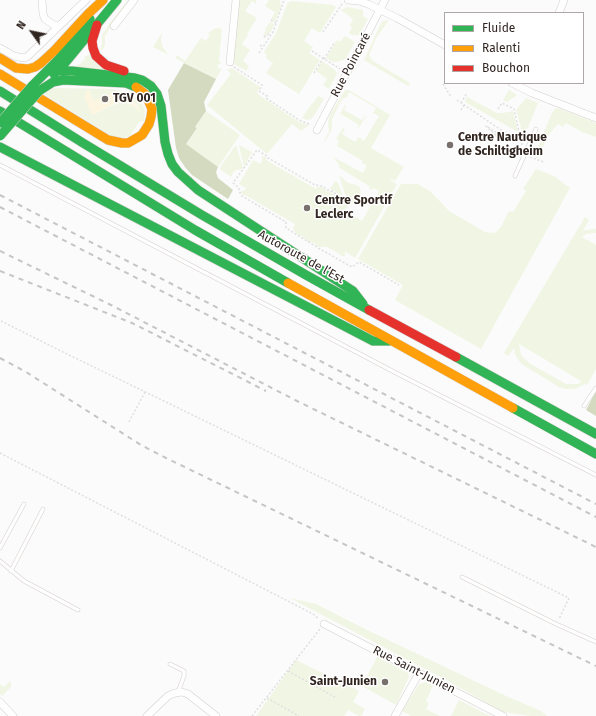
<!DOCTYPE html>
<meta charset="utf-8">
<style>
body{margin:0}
#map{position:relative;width:596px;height:716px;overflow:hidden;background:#fbfbfb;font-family:"Fira Sans",sans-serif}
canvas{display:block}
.legend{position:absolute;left:444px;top:12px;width:140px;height:72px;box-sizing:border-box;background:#fff;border:1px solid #ada8a6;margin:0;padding:5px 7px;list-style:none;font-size:12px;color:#312520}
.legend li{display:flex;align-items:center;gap:8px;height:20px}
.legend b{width:20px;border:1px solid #ada8a6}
.north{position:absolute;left:12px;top:12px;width:40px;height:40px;-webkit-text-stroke:3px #fff;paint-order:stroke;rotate:303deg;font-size:11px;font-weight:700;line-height:16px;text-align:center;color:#312520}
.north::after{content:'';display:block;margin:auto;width:14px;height:18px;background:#312520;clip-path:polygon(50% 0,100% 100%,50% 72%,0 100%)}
</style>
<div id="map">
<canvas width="596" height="716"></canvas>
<ul class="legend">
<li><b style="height:5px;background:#30b455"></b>Fluide</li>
<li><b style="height:5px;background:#ff9f0a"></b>Ralenti</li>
<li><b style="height:5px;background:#e5322d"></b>Bouchon</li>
</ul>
<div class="north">N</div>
</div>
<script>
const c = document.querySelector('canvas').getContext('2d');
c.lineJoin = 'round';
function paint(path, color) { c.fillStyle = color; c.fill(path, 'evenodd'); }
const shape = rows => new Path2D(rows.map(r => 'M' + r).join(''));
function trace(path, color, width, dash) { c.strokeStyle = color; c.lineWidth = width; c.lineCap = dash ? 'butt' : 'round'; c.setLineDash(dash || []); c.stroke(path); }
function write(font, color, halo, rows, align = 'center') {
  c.font = font + ' "Fira Sans",sans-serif'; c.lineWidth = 3; c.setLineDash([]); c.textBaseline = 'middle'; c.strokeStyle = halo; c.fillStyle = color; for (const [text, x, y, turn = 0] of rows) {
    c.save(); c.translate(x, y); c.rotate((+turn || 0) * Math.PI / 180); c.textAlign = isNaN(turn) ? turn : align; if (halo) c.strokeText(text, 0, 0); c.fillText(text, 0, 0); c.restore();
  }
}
const green = shape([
 [128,0,131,0,112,24,105,36,105,45,103,49,100,50,102,44,102,35,110,23],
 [239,0,256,0,256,4,252,1,245,11,257,18,247,34,248,35,242,44,250,50,243,61,249,66,246,71,233,63],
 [269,0,280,0,280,1,281,7,275,22,271,19,275,12,265,6],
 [291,1,333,5,336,7,320,33,312,28,304,41,313,47,309,53,320,60,299,94,266,73,273,63,266,58,267,55,264,52,276,33,287,4],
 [347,7,363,10,363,16,368,19,359,35,352,35,349,33,352,28,350,25,353,19,341,10],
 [389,20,376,38,369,56,373,61,410,83,408,86,364,60,381,23,383,21],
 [270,22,274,24,271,32,264,36,263,35,266,30,265,29],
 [217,28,222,29,219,60,221,64,217,65,219,69,222,68,216,79,175,58,177,55,185,61,201,38,206,41,210,35,208,33,214,29],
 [162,32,161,40,162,45,164,49,169,55,153,47],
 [345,36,355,42,346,58,343,60,336,62,333,62,326,58,337,40,340,42],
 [91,54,107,70,75,68,78,64,80,64,85,59,84,57],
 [322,61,335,70,337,74,329,89,323,85,327,79,316,71],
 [232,68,260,87,257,92,259,95,299,122,309,125,301,131,292,124,267,154,207,105,231,74,227,70],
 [54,88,111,89,127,92,135,96,142,102,145,111,144,121,139,122,130,136,123,138,115,138,44,94],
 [88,89,94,101,114,98,128,98,137,105,140,112,134,106,128,103,120,102,92,115],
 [345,90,349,90,390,115,371,148,404,167,395,181,391,179,390,180,397,184,355,258,345,251,345,255,344,256,341,256,340,254,325,246,324,247,318,247,314,243,307,241,302,236,296,234,293,228,295,224,245,195,243,195,241,192,242,191,245,190,246,188,239,184,253,160,260,164,262,161,262,157,264,156,266,157,266,160,316,189,317,187,322,187,327,191,333,193,338,198,345,200,348,206,345,211,362,221,379,191,374,188,371,190,370,189,369,186,340,168,338,163,333,157,363,173,367,165,362,163,363,161,337,146,339,141,336,139,343,128,345,129,342,134,355,142,359,137,364,141,379,116,373,113,376,108,349,92,347,97,342,99,332,119,332,129,326,140,324,141,329,132,328,121,331,113],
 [509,90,517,95,507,102,503,100],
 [318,96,324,99,315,114,311,119,307,120,302,118,310,106,314,102],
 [467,97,497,113,503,113,513,111,518,132,465,102],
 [526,98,538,103,529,125,528,128,522,131,516,110],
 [345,105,346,105,344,110,362,120,365,116,366,116,358,129,357,129,359,125,341,114,338,118],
 [558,108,596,123,596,137,582,132,566,123,563,127,558,124,554,128,547,138,538,158,536,158,534,156,552,113,555,109],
 [206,111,240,135,218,167,186,144,197,129,195,127],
 [236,145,243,168,242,169,236,170,233,172,231,177,221,170,220,168,223,163],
 [239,145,252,152,244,167],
 [536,169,554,176,570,188,481,349,395,300,403,285,365,263,358,259,401,184,418,184,431,192,449,211,485,232,495,233,501,227,509,211,513,212,526,191,523,189],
 [339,175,348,183,357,185,360,188,361,197,356,203,350,205,345,194],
 [335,181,338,183,343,196,338,195,336,192,330,189],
 [585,217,589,220,583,231,587,230,596,229,596,233,586,234,582,237,596,245,596,369,587,385,585,384,575,389,566,389,559,387,523,365,519,361,515,354,514,348,508,356,504,353],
 [519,344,581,381,581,382,578,384,566,384,529,363,521,355],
 [290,598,316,604,365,629,506,696,541,711,547,716,530,716,503,712,446,680],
 [377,657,408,673,409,677,396,705,362,686],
 [296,660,359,691,353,702,365,709,361,716,359,716,348,710,344,716,256,716],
 [10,681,11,683,11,687,2,696,0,694,0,684,4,687],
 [426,682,433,686,426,701,429,703,426,709,440,716,411,716,402,711,419,684],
 [459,700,484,713,491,716,451,716]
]);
const forest = shape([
 [184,63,216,79,204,102,206,111,195,127,197,128,186,144,218,167,216,172,218,178,233,190,228,199,192,175,185,167,179,158,176,148,168,90],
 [596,391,596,416,586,410]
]);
const sand = shape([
 [88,89,94,101,112,93,114,98,118,96,123,96,133,102,139,109,141,114,134,106,124,102,116,103,92,115,84,97]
]);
const path = shape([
 [271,20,276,23],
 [323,32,342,4],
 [264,37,271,33],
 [260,45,263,47],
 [312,51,340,69],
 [259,53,273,32,284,0],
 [324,59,335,42],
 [234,67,262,85,259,91,267,96,266,98,299,120,309,124],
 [314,73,323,58],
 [443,84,451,97],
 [457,100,504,132,502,136,486,126,501,140],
 [461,103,467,93],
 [498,109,502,103,514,109,520,137,518,138,504,132],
 [461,110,464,105],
 [522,145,520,137,527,134],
 [530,157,544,162],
 [346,199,338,197,334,192,328,190,322,186,315,185,268,158,267,156,257,150,233,183,239,188,239,191,242,196,286,222,286,228,320,249,352,267,359,262,399,285],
 [1,321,65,353,569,598,559,619],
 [129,422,145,392],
 [0,453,313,614,319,619],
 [288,671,335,697],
 [267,698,299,716],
 [252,716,320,629]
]);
const lane = shape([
 [0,165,400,375,596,475],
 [515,176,536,129],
 [584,406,596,388],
 [0,548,24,504],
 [0,561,24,581,78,610],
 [11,571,43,509],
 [462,577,556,624,596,642],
 [170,664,184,671,184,676,178,692]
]);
const street = shape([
 [42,0,43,14,45,19,54,25,59,25],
 [348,0,359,1,368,4,397,18,445,45],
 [559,13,564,0],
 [114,26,134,0],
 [0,48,14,56,23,58,27,57,86,0],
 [230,62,236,0],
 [512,83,532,93,596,118],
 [317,130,385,0],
 [324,624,503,716],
 [0,702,13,716],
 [147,716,168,696,175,693,182,692,188,694,216,716],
 [395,716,419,673]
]);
const fast = shape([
 [47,71,72,71,135,78,142,80,151,86,157,94,161,106,165,142,168,154,172,164,178,172,198,190,353,291,363,304],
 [54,74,65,63,117,0],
 [32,86,58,60,90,19],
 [0,91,83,143,202,215,306,275,369,310],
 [39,91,53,82,63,80,126,83,136,87],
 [0,111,195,230,288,283],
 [0,147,373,341,389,341],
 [456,357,596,434],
 [513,408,596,454]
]);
const slow = shape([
 [0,58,16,68,28,69,35,67,41,63,54,51,88,14,103,0],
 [0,74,108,140,122,143,128,143,142,135,149,124,151,117,152,109,149,102,145,94,136,87],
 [288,283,513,408]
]);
const jam = shape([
 [97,25,92,41,93,48,96,56,106,65,124,71],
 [369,310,456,357]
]);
const rail = shape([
 [0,195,596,504],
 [0,207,596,517],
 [0,251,111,305,297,401,596,547],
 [0,271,132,323,266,391],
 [0,358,26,372,141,445,166,458,596,666]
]);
const fastBridge = shape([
 [0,123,32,86],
 [0,136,39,91]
]);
const markers = [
 [105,99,4,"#78706d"],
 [450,145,4,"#78706d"],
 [307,208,4,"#78706d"],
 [385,682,4,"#78706d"]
];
const streetNames = [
 ["Rue Poincaré",351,65,-62],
 ["Autoroute de l’Est",301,257,29],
 ["Rue Saint-Junien",414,670,27]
];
const poiNames = [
 ["TGV 001",113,99],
 ["Centre Nautique",458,138],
 ["de Schiltigheim",458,152],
 ["Centre Sportif",315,201],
 ["Leclerc",315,215],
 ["Saint-Junien",377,682,"right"]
];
paint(green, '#f0f6e3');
paint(forest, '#d3dac0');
paint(sand, '#fcf6e1');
trace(lane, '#d4cecc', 4.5);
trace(street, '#d4cecc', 8);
trace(fast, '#d4cecc', 10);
trace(slow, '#d4cecc', 10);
trace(jam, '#d4cecc', 10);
trace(path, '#e0dfdf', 1.5, [2, 2]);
trace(lane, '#fefefe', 3.5);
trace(street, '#fefefe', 7);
trace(fast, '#30b455', 9);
trace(slow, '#ff9f0a', 9);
trace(jam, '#e5322d', 9);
trace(rail, '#c6c5c5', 2, [5, 5]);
trace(fastBridge, '#d4cecc', 10, []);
trace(fastBridge, '#30b455', 9);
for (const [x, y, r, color] of markers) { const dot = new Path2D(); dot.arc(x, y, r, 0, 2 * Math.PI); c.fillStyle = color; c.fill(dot); trace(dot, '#fff', 1.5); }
write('12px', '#312520', '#fff', streetNames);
write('bold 12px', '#312520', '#fff', poiNames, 'left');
</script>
